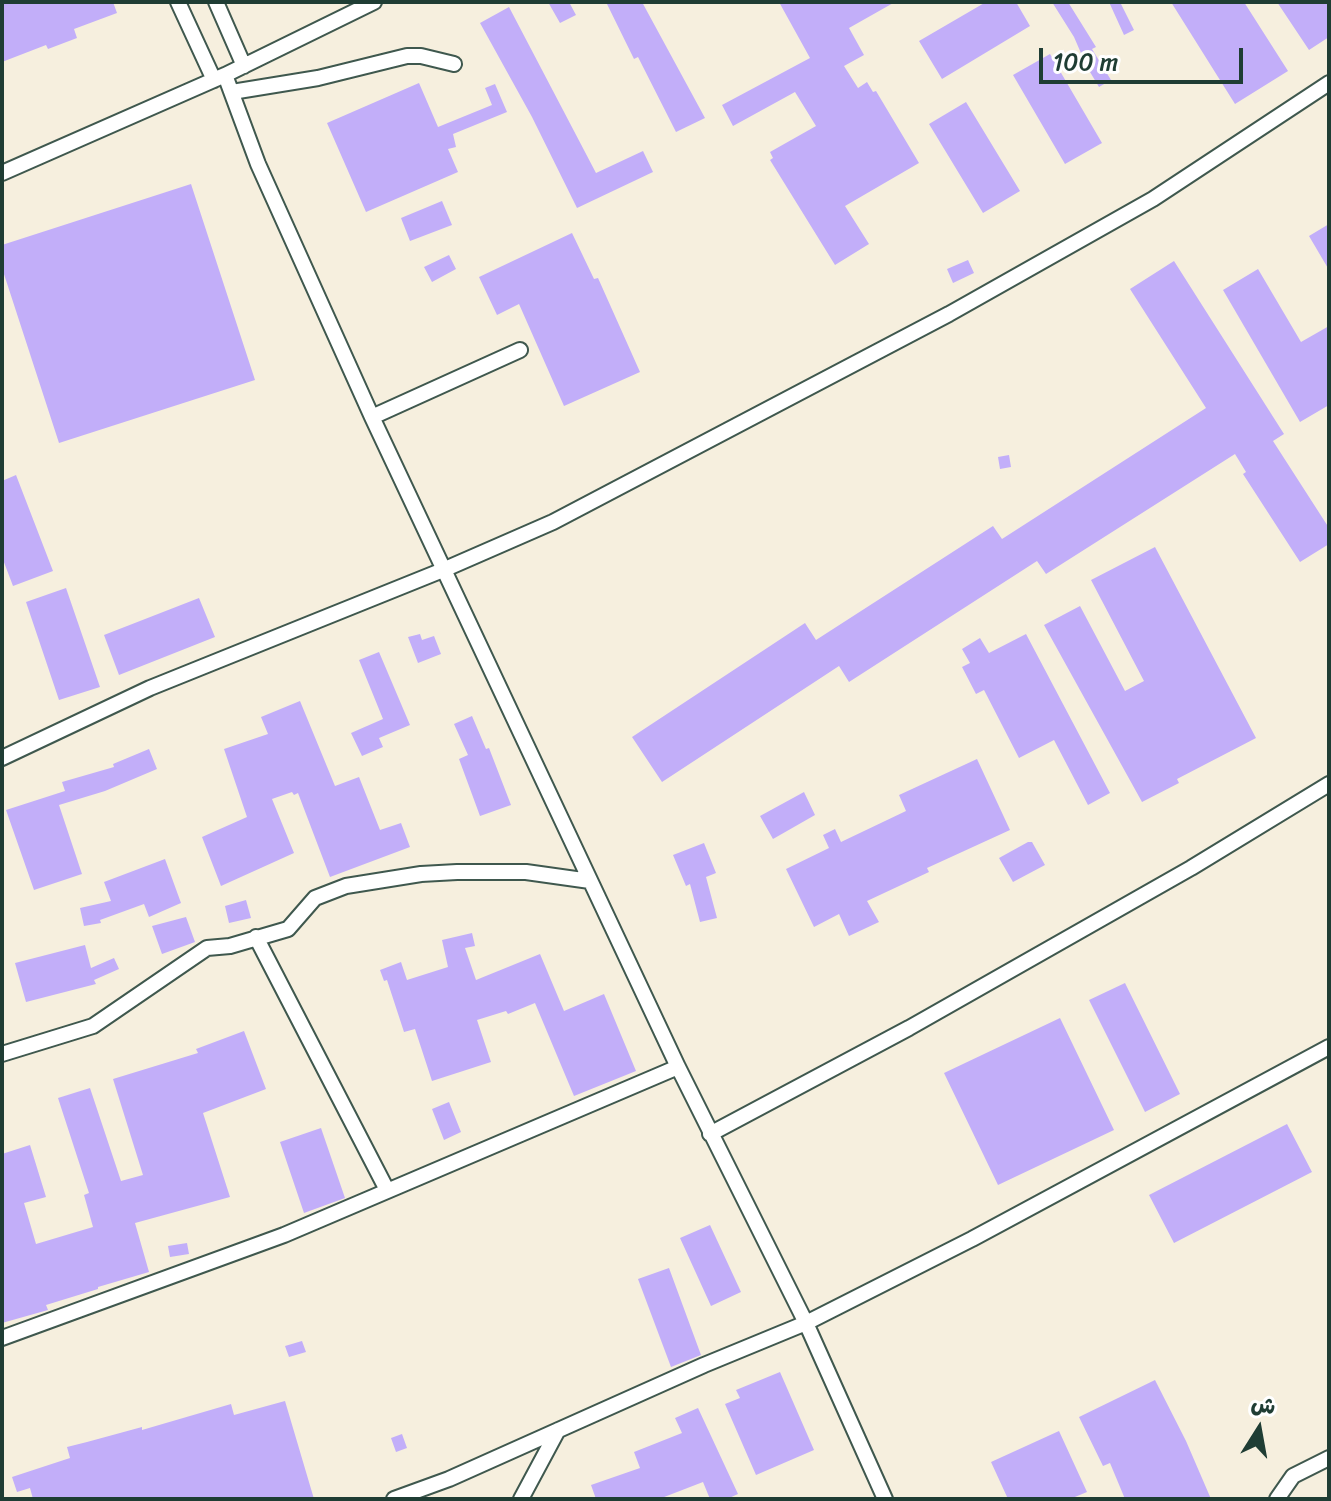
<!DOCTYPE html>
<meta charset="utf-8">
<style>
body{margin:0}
#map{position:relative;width:1331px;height:1501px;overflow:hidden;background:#f6efde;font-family:Sriracha,"Playpen Sans Arabic",sans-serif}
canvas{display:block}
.frame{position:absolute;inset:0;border:4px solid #1f3d34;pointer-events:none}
.north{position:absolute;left:1219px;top:1389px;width:80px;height:80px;-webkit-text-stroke:6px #fff;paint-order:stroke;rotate:11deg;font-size:22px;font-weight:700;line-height:32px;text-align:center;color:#1f3d34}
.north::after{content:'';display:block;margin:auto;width:28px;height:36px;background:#1f3d34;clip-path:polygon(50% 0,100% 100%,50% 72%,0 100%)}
.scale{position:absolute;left:1039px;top:48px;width:204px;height:36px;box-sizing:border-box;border:4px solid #1f3d34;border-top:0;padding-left:10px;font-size:24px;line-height:28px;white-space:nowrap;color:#1f3d34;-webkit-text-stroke:6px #fff;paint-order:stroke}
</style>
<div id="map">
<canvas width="1331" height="1501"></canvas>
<div class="frame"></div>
<div class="north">ش</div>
<div class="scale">100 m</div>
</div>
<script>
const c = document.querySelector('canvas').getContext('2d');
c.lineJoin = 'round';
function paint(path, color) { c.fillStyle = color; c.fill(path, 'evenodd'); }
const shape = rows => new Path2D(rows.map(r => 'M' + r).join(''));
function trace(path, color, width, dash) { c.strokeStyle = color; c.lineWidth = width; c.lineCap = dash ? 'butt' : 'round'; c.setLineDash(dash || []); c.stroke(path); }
const building = shape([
 [9,2,113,2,117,13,74,29,77,38,48,49,46,45,2,62,2,5],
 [548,2,569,2,576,15,560,23],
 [606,2,642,2,705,118,676,132,638,57,634,59],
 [779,2,895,2,849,28,864,55,844,66,858,88,867,82,873,92,876,91,919,163,845,206,869,244,835,265,770,160,773,158,770,152,816,126,795,92,733,126,722,105,810,58],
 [986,2,1016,2,1030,26,942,79,919,41],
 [1052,2,1068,2,1096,47,1092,49,1111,80,1099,87,1087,67,1074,37],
 [1109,2,1120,2,1134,30,1124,35],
 [1171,2,1244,2,1288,71,1235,104],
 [1277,2,1329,2,1329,37,1309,50],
 [509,7,596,173,643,151,653,172,577,208,532,117,480,23],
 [1050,54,1102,143,1065,164,1013,75],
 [419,83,438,127,492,105,485,88,495,84,507,112,453,134,456,147,448,149,458,172,366,212,327,123],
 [966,102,1020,191,983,213,929,124],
 [191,184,255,380,59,443,2,268,2,245],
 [442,201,452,225,410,241,401,218],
 [1329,224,1329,270,1309,236],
 [572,233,594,279,598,278,640,372,564,406,519,304,497,315,479,277],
 [449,255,456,269,432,282,424,267],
 [968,260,974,273,953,283,947,269],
 [1174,261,1284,434,1273,441,1329,528,1329,544,1300,562,1243,474,1246,472,1235,454,1046,574,1037,561,849,682,839,666,662,782,632,737,805,623,816,640,993,526,1002,539,1206,408,1130,289],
 [1258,269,1301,342,1329,326,1329,405,1300,422,1223,290],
 [1009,455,1011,467,1000,469,998,457],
 [16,475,53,571,13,586,2,557,2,481],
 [1155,547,1256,738,1177,779,1179,783,1142,802,1044,625,1080,606,1125,691,1144,681,1091,580],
 [66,588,100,687,59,700,26,602],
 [199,598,215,637,119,675,104,635],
 [420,634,422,640,434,636,441,654,418,663,408,637],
 [1026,634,1110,793,1088,805,1054,740,1019,758,984,690,976,694,962,667,970,663,962,649,980,638,989,653],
 [379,652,410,725,379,738,383,747,362,756,351,733,383,719,359,660],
 [300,701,335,786,359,777,380,830,401,823,410,847,330,877,298,793,294,795,292,792,272,799,294,853,221,886,202,837,247,817,224,749,268,734,261,717],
 [472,716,486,749,489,748,511,805,480,816,459,759,468,755,454,724],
 [149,749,157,769,105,791,59,805,82,874,34,890,6,810,65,791,62,782,114,767,113,764],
 [977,759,1010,830,927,868,929,872,867,901,879,922,849,936,839,914,814,927,786,869,829,848,823,835,835,829,841,842,906,811,899,795],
 [804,792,815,815,773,839,760,816],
 [1028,842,1032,842,1045,865,1013,882,999,858],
 [704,843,716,873,706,877,717,918,700,922,690,884,686,886,673,855],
 [165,859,181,903,149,917,144,904,100,920,101,923,84,926,80,908,111,901,104,882],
 [246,900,251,918,229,923,225,906],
 [186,917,195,942,162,954,152,926],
 [472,933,475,946,465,948,476,980,540,954,564,1011,604,994,636,1071,574,1096,535,1003,508,1014,506,1011,477,1020,491,1062,432,1081,415,1029,404,1032,387,980,384,981,380,970,401,962,407,980,448,967,442,940],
 [85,945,91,968,114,958,119,969,94,980,96,984,26,1002,15,963],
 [1125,983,1180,1094,1145,1112,1089,1000],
 [1060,1018,1114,1130,998,1185,944,1073],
 [244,1031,266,1089,203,1113,230,1197,135,1223,149,1272,98,1287,98,1289,46,1305,48,1310,2,1323,2,1154,30,1145,46,1197,24,1203,36,1244,93,1227,84,1195,89,1193,58,1098,90,1088,121,1181,143,1175,113,1079,198,1053,196,1049],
 [449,1102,461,1132,444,1140,432,1109],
 [1287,1124,1312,1172,1174,1243,1149,1195],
 [321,1128,345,1198,304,1213,280,1142],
 [710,1225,741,1292,711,1306,680,1238],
 [187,1243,189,1254,170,1257,168,1246],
 [669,1268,701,1355,671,1367,638,1279],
 [302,1341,306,1352,289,1357,285,1346],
 [780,1372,814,1450,756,1475,725,1404,740,1398,736,1390],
 [1155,1380,1186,1441,1211,1499,1125,1499,1110,1463,1103,1466,1079,1417],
 [285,1401,314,1499,33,1499,30,1488,17,1492,12,1477,70,1458,67,1447,87,1442,142,1427,142,1430,231,1404,234,1415],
 [698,1408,738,1494,727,1499,710,1499,703,1482,659,1499,596,1499,591,1485,640,1468,634,1452,682,1433,675,1418],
 [1059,1431,1087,1492,1070,1499,1008,1499,991,1462],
 [402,1434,407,1448,396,1452,391,1438]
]);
const minor = shape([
 [178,2,214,80],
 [216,2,244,66],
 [225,75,258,164,372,417,678,1067,806,1323,885,1499],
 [232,92,318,78,407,56,421,56,454,64],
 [2,173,225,75,374,2],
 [372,417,520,350],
 [2,758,150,688,443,570,553,522,949,314,1153,199,1329,83],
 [256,937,387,1190],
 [2,1054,93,1026,207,948,230,946,288,929,315,898,346,886,421,874,457,872,526,872,590,881],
 [710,1134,909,1028,1191,868,1329,784],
 [2,1338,284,1235,678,1067],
 [394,1499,449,1479,704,1365,806,1323,972,1239,1329,1047],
 [521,1499,558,1430],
 [1277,1499,1293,1476,1329,1458]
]);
paint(building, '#c2aef9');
trace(minor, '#3f584e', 18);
trace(minor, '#fff', 14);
</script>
